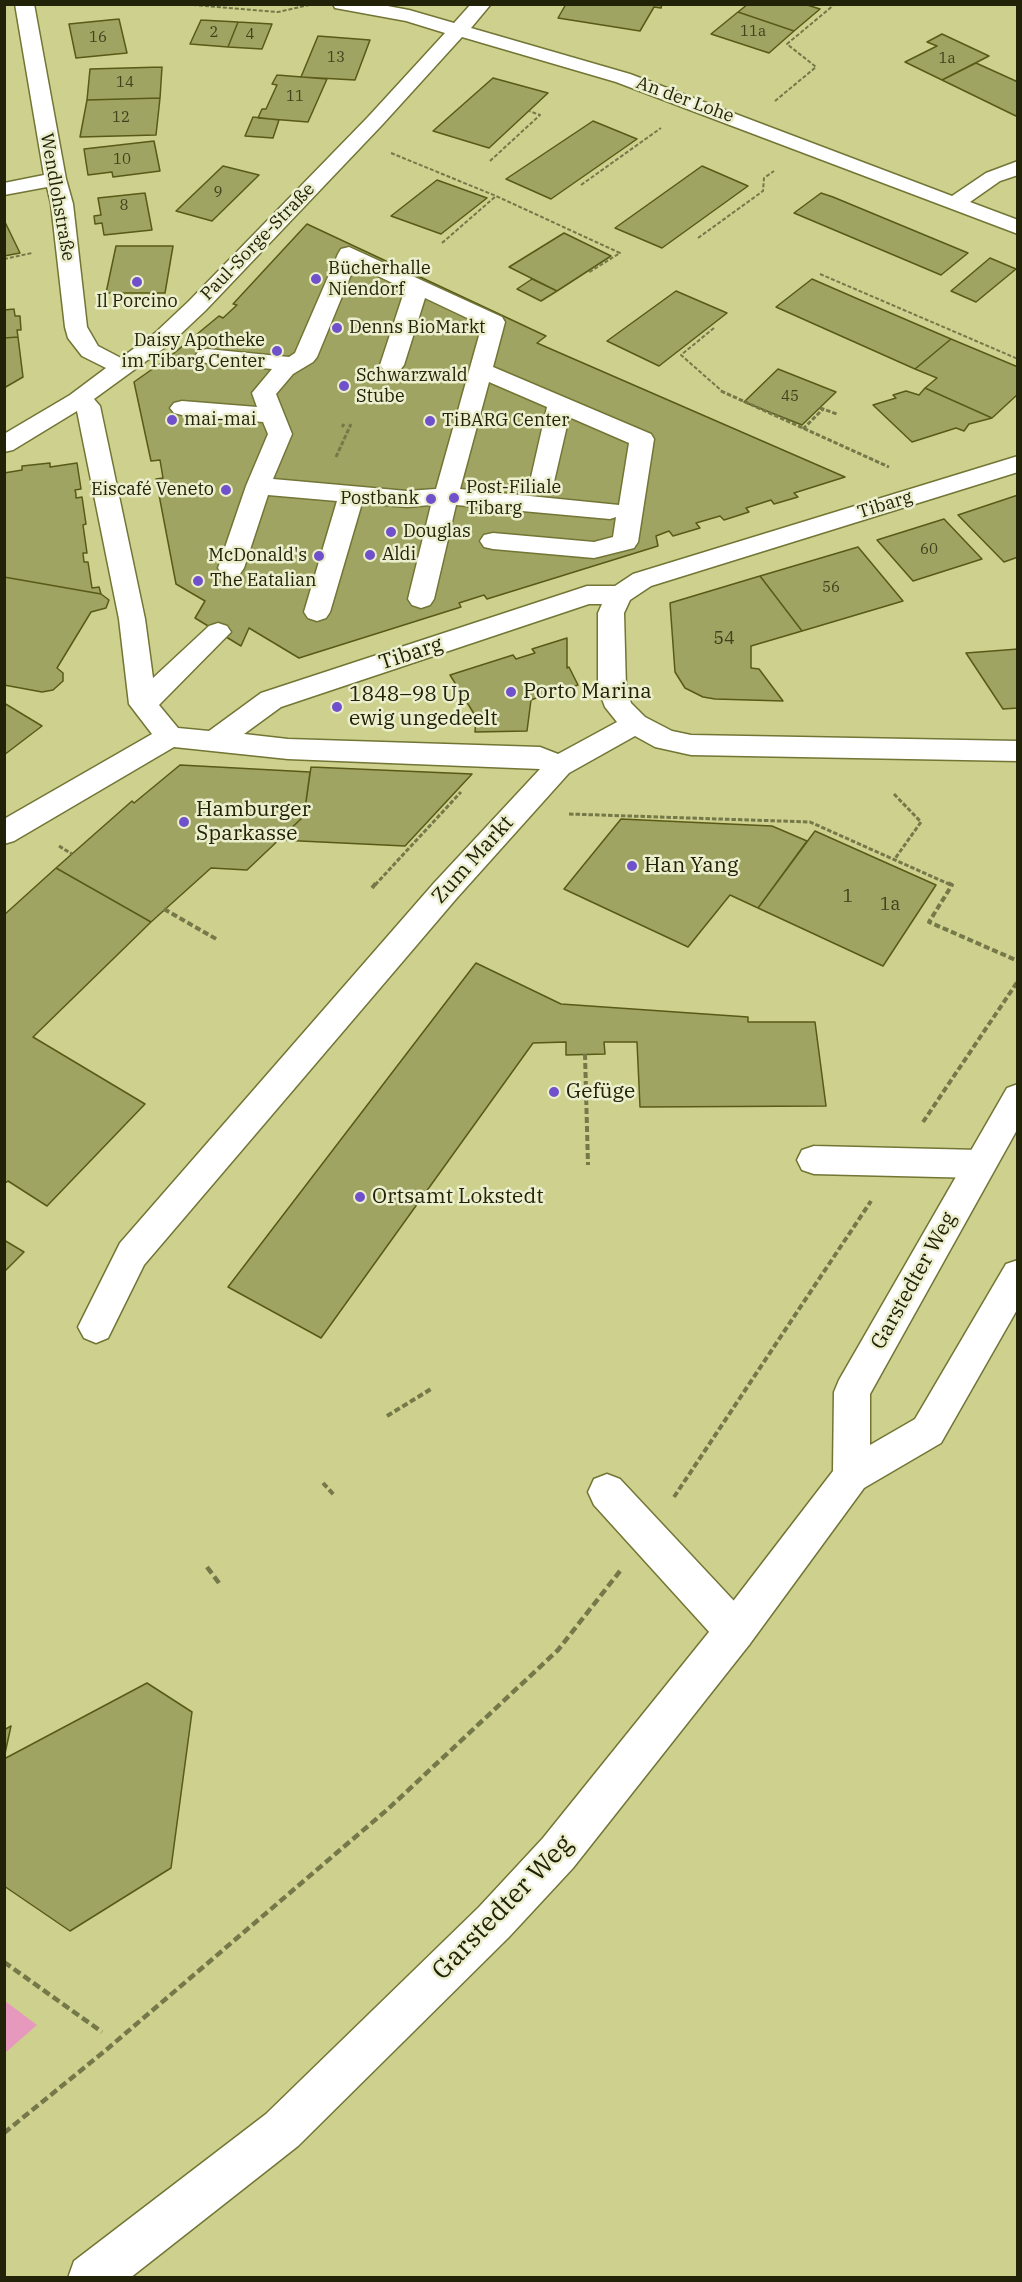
<!DOCTYPE html>
<meta charset="utf-8">
<style>
body{margin:0}
#map{position:relative;width:1022px;height:2282px;overflow:hidden;background:#cdd18d;font-family:"IBM Plex Serif",serif}
canvas{display:block}
.frame{position:absolute;inset:0;border:6px solid #212207;pointer-events:none}
</style>
<div id="map">
<canvas width="1022" height="2282"></canvas>
<div class="frame"></div>
</div>
<script>
const c = document.querySelector('canvas').getContext('2d');
c.lineJoin = 'round';
function paint(path, color) { c.fillStyle = color; c.fill(path, 'evenodd'); }
const shape = rows => new Path2D(rows.map(r => 'M' + r).join(''));
function trace(path, color, width, dash) { c.strokeStyle = color; c.lineWidth = width; c.lineCap = dash ? 'butt' : 'round'; c.setLineDash(dash || []); c.stroke(path); }
function write(font, color, halo, rows, align = 'center') {
  c.font = font + ' "IBM Plex Serif",serif'; c.lineWidth = 5; c.setLineDash([]); c.textBaseline = 'middle'; c.strokeStyle = halo; c.fillStyle = color; for (const [text, x, y, turn = 0] of rows) {
    c.save(); c.translate(x, y); c.rotate((+turn || 0) * Math.PI / 180); c.textAlign = isNaN(turn) ? turn : align; if (halo) c.strokeText(text, 0, 0); c.fillText(text, 0, 0); c.restore();
  }
}
const green = shape([
 [5,2001,37,2025,5,2053,4,2053]
]);
const building = shape([
 [566,4,662,4,661,8,654,7,640,31,558,18,566,4],
 [748,4,804,4,820,9,794,31,738,12,748,4],
 [738,12,794,31,769,53,711,34,738,12],
 [119,19,127,53,76,58,69,24,119,19],
 [201,20,238,22,228,47,190,44,201,20],
 [238,22,272,24,262,49,228,47,238,22],
 [942,34,989,56,942,80,905,62,937,46,927,42,942,34],
 [318,36,370,40,355,80,301,77,318,36],
 [976,63,1018,82,1018,117,942,80,976,63],
 [162,67,160,98,87,100,90,69,162,67],
 [277,75,327,79,308,122,258,118,262,109,266,109,277,85,272,84,277,75],
 [493,78,548,93,489,148,433,131,493,78],
 [160,98,156,135,80,137,87,100,160,98],
 [253,117,279,120,273,138,245,136,253,117],
 [593,121,637,139,551,199,506,179,593,121],
 [154,141,160,171,113,177,112,172,88,175,84,149,154,141],
 [223,166,259,175,212,221,176,211,223,166],
 [702,166,748,186,662,248,615,228,702,166],
 [437,180,487,198,441,234,391,216,437,180],
 [145,193,152,230,104,235,102,223,95,224,94,216,101,215,98,198,145,193],
 [821,193,833,197,968,253,941,275,794,213,821,193],
 [4,220,20,253,4,256,4,220],
 [307,224,546,336,537,343,845,477,794,493,798,497,774,504,771,500,746,508,749,512,724,520,720,516,696,523,700,528,673,536,669,531,656,536,658,546,487,599,484,595,459,603,461,607,299,658,249,628,241,646,195,618,205,601,176,584,156,479,163,478,160,460,151,461,134,382,168,358,219,316,223,318,237,305,233,304,307,224],
 [564,233,611,256,557,291,509,267,564,233],
 [116,246,173,246,165,293,106,293,116,246],
 [990,258,1016,269,976,302,951,291,990,258],
 [532,279,557,291,541,301,517,289,532,279],
 [812,279,851,296,951,339,915,369,776,307,812,279],
 [676,291,727,313,659,366,607,341,676,291],
 [14,309,15,316,20,316,21,330,17,330,18,337,4,338,4,310,14,309],
 [18,337,23,377,4,388,4,338,18,337],
 [951,339,1018,367,1018,394,992,418,925,388,937,378,915,369,951,339],
 [778,369,836,392,802,425,744,402,778,369],
 [925,388,992,418,969,424,964,431,956,428,912,442,873,405,896,398,893,395,906,391,919,395,925,388],
 [50,463,50,467,77,463,81,489,75,490,76,494,76,498,82,497,86,524,83,525,87,553,83,553,84,562,88,562,92,588,99,587,101,594,4,577,4,473,22,470,22,466,50,463],
 [1018,495,1018,557,1004,562,958,515,1018,495],
 [944,519,982,559,913,581,877,540,944,519],
 [858,547,903,601,802,631,760,576,858,547],
 [760,576,802,631,751,646,751,668,759,669,783,701,715,699,703,697,685,688,675,672,670,603,760,576],
 [4,577,101,594,109,600,106,608,91,612,57,668,63,673,63,681,53,690,42,692,4,685,4,577],
 [567,638,567,668,569,667,578,685,560,691,559,689,531,700,527,731,475,732,476,717,450,675,513,655,516,659,535,653,532,649,567,638],
 [1018,649,1018,708,1003,709,966,653,1018,649],
 [4,703,42,726,4,755,4,703],
 [180,765,310,772,304,816,247,870,211,868,151,922,56,868,132,801,134,803,180,765],
 [311,767,472,774,405,846,279,840,304,816,311,767],
 [621,819,772,826,807,841,758,908,730,895,688,947,564,889,621,819],
 [815,831,936,885,883,966,758,908,815,831],
 [56,868,151,922,33,1037,145,1104,47,1206,8,1181,4,1184,4,915,56,868],
 [476,963,561,1004,748,1017,748,1022,815,1022,826,1106,640,1107,637,1042,604,1042,605,1054,566,1055,566,1042,533,1043,321,1338,228,1287,476,963],
 [4,1240,24,1252,4,1272,4,1240],
 [147,1683,192,1712,171,1868,70,1931,4,1886,4,1759,147,1683],
 [11,1726,4,1758,4,1730,11,1726]
]);
const pathFar3 = shape([
 [181,4,278,12,309,5],
 [775,101,816,67,787,44,835,4],
 [391,153,496,196,620,253,588,273],
 [490,161,540,115,529,111],
 [581,185,661,128],
 [698,238,763,191,764,178,774,171],
 [442,243,496,196],
 [4,259,32,253],
 [820,274,1018,359],
 [714,328,681,355,723,392]
]);
const pathFar2 = shape([
 [721,391,889,467],
 [820,408,837,414],
 [342,427,344,424],
 [803,429,823,409],
 [336,457,351,424],
 [894,794,921,822,894,860],
 [569,814,810,822,951,885],
 [59,846,72,854],
 [375,885,461,792]
]);
const pathFar1 = shape([
 [948,883,952,885,929,922,1018,961],
 [372,888,376,883],
 [164,909,218,940],
 [585,1054,588,1165],
 [923,1122,1018,981],
 [387,1416,431,1389],
 [323,1483,334,1495],
 [674,1497,871,1201]
]);
const path = shape([
 [207,1567,219,1583],
 [4,1962,102,2032],
 [4,2133,106,2050,388,1809,558,1650,620,1571]
]);
const minor = shape([
 [15,4,34,4,66,179,73,204,87,327,98,346,121,358,155,333,189,301,368,117,445,33,406,21,335,8,333,4,377,4,409,10,454,23,471,4,491,4,471,28,630,74,952,196,986,173,1018,161,1018,175,1000,181,970,202,1018,220,1018,234,616,82,462,37,382,125,205,311,171,343,94,399,100,406,145,619,153,678,209,626,218,623,227,626,231,632,159,705,178,728,209,731,261,693,578,589,587,586,615,586,633,574,1018,456,1018,472,651,586,630,600,624,613,626,688,631,703,645,717,672,731,691,735,1018,741,1018,761,691,755,655,747,635,736,569,773,456,899,144,1265,108,1338,96,1343,84,1338,78,1327,120,1243,434,883,540,769,288,759,174,747,14,841,4,844,4,819,152,734,129,704,119,619,77,411,13,450,4,452,4,434,70,395,106,368,82,356,68,338,65,327,51,204,47,187,4,195,4,183,44,175,15,4],
 [589,604,602,604,598,613,598,688,605,707,617,722,558,754,540,747,288,739,244,734,281,707,589,604],
 [349,247,502,317,505,322,493,367,651,434,654,439,638,542,634,548,594,558,493,549,484,547,480,541,484,535,493,533,594,542,613,537,616,517,610,519,456,505,434,599,430,605,421,608,412,605,408,599,431,505,407,507,362,503,330,612,326,618,317,621,308,618,304,612,337,501,268,495,244,568,240,574,231,577,222,574,218,568,246,486,268,434,263,422,182,415,174,413,170,408,174,403,182,401,257,407,252,393,272,369,207,363,199,361,195,356,199,351,207,349,289,357,295,353,338,254,341,249,349,247],
 [355,265,405,289,380,365,384,370,392,372,400,370,404,365,425,298,482,325,436,489,407,491,273,479,292,434,276,394,293,374,313,362,317,357,355,265],
 [489,382,547,407,529,486,532,492,541,494,550,492,553,486,569,417,629,443,619,505,460,489,489,382],
 [814,1146,979,1150,991,1154,996,1164,991,1174,979,1178,814,1174,802,1170,797,1160,802,1150,814,1146],
 [607,1474,620,1479,749,1617,755,1631,749,1645,735,1650,721,1645,594,1505,588,1492,594,1479,607,1474]
]);
const major = shape([
 [1018,1084,1018,1128,870,1394,870,1445,915,1419,1006,1264,1018,1260,1018,1308,941,1443,864,1488,749,1645,573,1868,509,1937,298,2146,130,2278,68,2278,74,2261,266,2114,479,1907,543,1838,721,1617,833,1471,834,1392,839,1380,1007,1088,1018,1084]
]);
const markers = [
 [316,279,6,"#7151cb"],
 [137,282,6,"#7151cb"],
 [337,328,6,"#7151cb"],
 [277,351,6,"#7151cb"],
 [344,386,6,"#7151cb"],
 [172,420,6,"#7151cb"],
 [430,421,6,"#7151cb"],
 [226,490,6,"#7151cb"],
 [454,498,6,"#7151cb"],
 [431,499,6,"#7151cb"],
 [391,532,6,"#7151cb"],
 [370,555,6,"#7151cb"],
 [319,556,6,"#7151cb"],
 [198,581,6,"#7151cb"],
 [511,692,6,"#7151cb"],
 [337,707,6,"#7151cb"],
 [184,822,6,"#7151cb"],
 [632,866,6,"#7151cb"],
 [554,1092,6,"#7151cb"],
 [360,1197,6,"#7151cb"]
];
const farNumbernames = [
 ["11a",753,32],
 ["2",214,33],
 ["4",250,35],
 ["16",98,38],
 ["13",336,58],
 ["1a",947,59],
 ["14",125,83],
 ["11",295,97],
 ["12",121,118],
 ["10",122,160],
 ["9",218,193],
 ["8",124,206],
 ["45",790,397],
 ["60",929,550],
 ["56",831,588]
];
const farStreetnames = [
 ["An der Lohe",685,100,20],
 ["Wendlohstraße",57,197,80],
 ["Paul-Sorge-Straße",258,242,-46],
 ["Tibarg",885,505,-17]
];
const farPoinames = [
 ["Bücherhalle",328,269],
 ["Niendorf",328,290],
 ["Il Porcino",137,302,"center"],
 ["Denns BioMarkt",349,328],
 ["Daisy Apotheke",265,341,"right"],
 ["im Tibarg Center",265,362,"right"],
 ["Schwarzwald",356,376],
 ["Stube",356,397],
 ["mai-mai",184,420],
 ["TiBARG Center",442,421],
 ["Post-Filiale",466,488],
 ["Tibarg",466,509],
 ["Eiscafé Veneto",214,490,"right"],
 ["Postbank",419,499,"right"],
 ["Douglas",403,532],
 ["Aldi",382,555],
 ["McDonald's",307,556,"right"],
 ["The Eatalian",210,581]
];
const numberNames = [
 ["54",724,639],
 ["1",848,897],
 ["1a",890,905]
];
const streetNames = [
 ["Tibarg",411,654,-18],
 ["Zum Markt",473,860,-48],
 ["Garstedter Weg",914,1281,-61]
];
const poiNames = [
 ["Porto Marina",523,692],
 ["1848–98 Up",349,695],
 ["ewig ungedeelt",349,719],
 ["Hamburger",196,810],
 ["Sparkasse",196,834],
 ["Han Yang",644,866],
 ["Gefüge",566,1092],
 ["Ortsamt Lokstedt",372,1197]
];
const nearStreetnames = [
 ["Garstedter Weg",503,1908,-46]
];
paint(green, '#e699bc');
paint(building, '#a0a462');
trace(building, '#585a16', 1.5);
trace(minor, '#727534', 3);
trace(major, '#727534', 3);
trace(pathFar3, '#757849', 2, [4, 2]);
trace(pathFar2, '#757849', 3, [4.5, 2]);
trace(pathFar1, '#757849', 4, [6, 3]);
trace(path, '#757849', 4.5, [8, 4]);
paint(minor, '#fff');
paint(major, '#fff');
for (const [x, y, r, color] of markers) { const dot = new Path2D(); dot.arc(x, y, r, 0, 2 * Math.PI); c.fillStyle = color; c.fill(dot); trace(dot, '#ecefcd', 2); }
write('15px', '#41421e', null, farNumbernames);
write('18px', '#212207', '#ecefcd', farStreetnames);
write('18px', '#212207', '#ecefcd', farPoinames, 'left');
write('18px', '#41421e', null, numberNames);
write('21px', '#212207', '#ecefcd', streetNames);
write('21px', '#212207', '#ecefcd', poiNames, 'left');
write('26px', '#212207', '#ecefcd', nearStreetnames);
</script>
